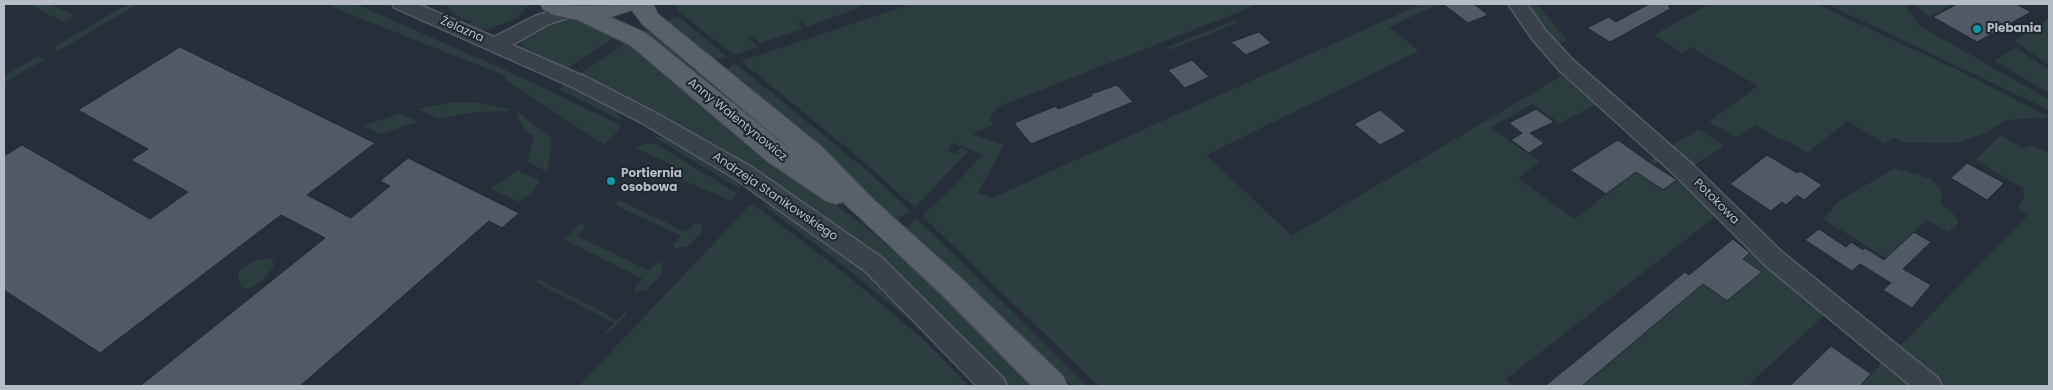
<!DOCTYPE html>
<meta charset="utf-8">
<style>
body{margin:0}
#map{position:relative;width:2053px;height:390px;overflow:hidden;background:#262f39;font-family:Poppins,sans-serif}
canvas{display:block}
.frame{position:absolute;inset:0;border:5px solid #b5bcc5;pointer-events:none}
</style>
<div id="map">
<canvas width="2053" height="390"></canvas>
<div class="frame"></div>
</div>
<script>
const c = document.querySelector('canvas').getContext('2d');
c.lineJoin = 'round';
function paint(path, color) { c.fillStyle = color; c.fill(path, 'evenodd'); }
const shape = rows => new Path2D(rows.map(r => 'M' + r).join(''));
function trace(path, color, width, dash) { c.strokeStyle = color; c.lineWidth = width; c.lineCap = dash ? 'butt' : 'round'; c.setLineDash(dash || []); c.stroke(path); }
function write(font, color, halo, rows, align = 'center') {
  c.font = font + ' Poppins,sans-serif'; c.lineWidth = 4; c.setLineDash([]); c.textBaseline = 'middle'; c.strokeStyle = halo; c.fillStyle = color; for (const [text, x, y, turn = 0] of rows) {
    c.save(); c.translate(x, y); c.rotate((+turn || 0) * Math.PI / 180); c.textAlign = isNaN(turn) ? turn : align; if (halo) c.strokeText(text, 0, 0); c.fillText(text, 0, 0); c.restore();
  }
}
const green = shape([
 [35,4,49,4,73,15,69,19,62,21,34,7],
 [128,4,138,4,58,51,52,48],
 [338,4,356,4,514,74,620,125,617,132,604,145,506,80,506,76,332,7],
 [445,4,529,4,522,13,511,21,484,30,469,25,472,22,454,15],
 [676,4,861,4,860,8,806,27,801,21,798,22,803,29,760,43,753,36,748,38,758,47,734,55,678,11],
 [911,4,1259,4,998,107,990,118,994,125,972,134,1004,145,978,193,992,198,1421,4,1439,4,1389,27,1419,51,1206,155,1292,236,1561,76,1557,71,1564,70,1598,102,1594,106,1560,123,1532,104,1491,128,1540,162,1518,178,1574,219,1656,157,1627,134,1629,132,1664,158,1654,165,1651,163,1663,190,1680,178,1720,213,1506,379,1514,386,1099,386,922,216,954,186,982,154,952,143,947,151,956,154,960,148,968,151,915,208,870,167,741,61],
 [1523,4,1537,4,1567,40,1558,44],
 [1709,4,1817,4,1964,73,2049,117,2006,120,1985,133,1960,142,1947,143,1902,142,1894,137,1885,144,1848,121,1807,153,1790,142,1777,138,1756,125,1736,138,1709,122,1758,86,1691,47,1682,53,1654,35],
 [1827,4,1906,4,1908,10,1919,22,1917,24,2049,100,2049,110],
 [1915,4,1953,4,1929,17,1915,6],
 [677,16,728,57,714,60,666,22],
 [2049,18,2049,65,2014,41],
 [561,19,582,21,617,36,567,68,523,47,521,41,524,34],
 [1236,20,1238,23,1169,50,1167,47],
 [648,30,769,129,791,148,788,150,644,32],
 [627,42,768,159,853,217,880,239,956,307,1035,386,1006,386,880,260,858,242,740,159,638,102,580,74],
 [2016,48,2049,70,2049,93,1994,61],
 [38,56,45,59,4,83,4,76],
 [735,63,871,174,910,211,898,219,893,219,726,70],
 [565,84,610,106,618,113,621,120,559,89],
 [454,102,471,102,502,107,511,111,475,112,438,119,419,109],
 [400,113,418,122,380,134,363,126],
 [519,113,551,138,552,145,547,172,527,161,534,136,525,130,518,119],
 [1699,129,1724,146,1693,166,1669,147],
 [2001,135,2024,149,2029,145,2049,153,2049,386,1936,386,1869,332,1875,325,1900,346,2028,215,2018,209,2024,197,2023,188,1975,160],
 [654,137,670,139,736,179,740,189],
 [645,144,656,144,738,194,730,203,729,200,665,172,672,165,636,148],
 [1895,168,1932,179,1942,192,1941,205,1951,210,1959,223,1949,232,1927,220,1886,258,1823,219,1839,201],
 [517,170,540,181,533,192,519,202,490,188,506,179],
 [619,200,686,232,694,224,699,223,702,225,702,232,687,247,674,248,673,245,681,236,615,205],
 [753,204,848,276,926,342,968,386,579,386,748,207],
 [762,204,774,206,868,274,918,324,916,325,835,259],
 [917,219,1016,315,1087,386,1073,386,995,311,905,230,905,227],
 [581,223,586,227,577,236,648,270,660,261,663,268,661,275,646,290,635,292,634,289,643,279,564,239],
 [1754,249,1828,312,1747,386,1582,386,1703,284,1762,272,1743,259],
 [270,258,273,261,274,266,263,281,250,288,244,289,240,285,238,273,242,268,256,260],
 [539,279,617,320,626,311,626,315,608,333,605,333,614,323,536,282],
 [1887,358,1921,386,1860,386]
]);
const building = shape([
 [1443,4,1474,4,1488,15,1468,23,1443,4],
 [1649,4,1668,4,1670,9,1610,42,1587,28,1609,17,1616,22,1649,4],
 [1957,4,2016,4,2031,12,1977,42,1933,17,1957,4],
 [1259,32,1271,43,1246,55,1231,42,1259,32],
 [180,47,375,143,307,195,351,218,390,186,380,181,408,158,519,213,502,228,489,221,300,386,140,386,325,238,281,215,100,353,4,290,4,156,22,145,150,219,188,192,131,160,148,149,78,110,180,47],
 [1192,60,1209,77,1185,88,1168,70,1192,60],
 [1117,85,1133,102,1031,144,1014,123,1056,106,1058,109,1092,96,1091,94,1117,85],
 [1536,109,1554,122,1530,133,1544,143,1529,153,1511,140,1522,133,1509,123,1536,109],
 [1380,110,1406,131,1380,145,1354,124,1380,110],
 [1618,140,1649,162,1677,180,1663,190,1636,172,1606,194,1570,170,1618,140],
 [1767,155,1797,173,1800,171,1822,185,1804,200,1797,195,1786,205,1782,202,1771,211,1730,184,1767,155],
 [1967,163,2004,183,1987,200,1951,178,1967,163],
 [1819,229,1846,247,1851,242,1863,250,1865,248,1884,260,1914,232,1931,242,1903,269,1931,285,1912,308,1883,290,1891,283,1860,264,1852,271,1805,240,1819,229],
 [1733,239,1750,253,1743,259,1762,272,1727,301,1703,284,1582,386,1545,386,1685,272,1689,275,1733,239],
 [1831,346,1871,374,1860,386,1790,386,1831,346]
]);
const street = shape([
 [392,4,418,4,494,37,535,16,570,5,577,7,580,11,577,15,549,24,512,45,588,78,656,113,750,166,881,257,1003,378,1007,386,977,386,865,271,734,178,642,123,574,88,395,8,392,4],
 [1508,4,1527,4,1546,31,1574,61,1693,165,1782,252,1938,378,1942,386,1911,386,1766,266,1677,177,1560,71,1532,39,1508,4]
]);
const primary = shape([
 [540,4,583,6,653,4,658,14,821,146,874,200,961,278,1063,376,1068,386,1032,386,941,294,843,202,836,204,826,201,767,161,630,45,578,20,554,15,543,9,540,4],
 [632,10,642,24,796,154,646,33,610,17,632,10]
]);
const markers = [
 [1977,29,5,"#0f9aa8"],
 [611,181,5,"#0f9aa8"]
];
const poiNames = [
 ["Plebania",1987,29],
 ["Portiernia",621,174],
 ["osobowa",621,188]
];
const streetNames = [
 ["Żelazna",462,30,24],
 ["Anny Walentynowicz",737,120,39],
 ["Andrzeja Stanikowskiego",775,197,34],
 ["Potokowa",1716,202,45]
];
paint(green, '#2b3d3c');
paint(building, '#4f5a65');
trace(building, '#202831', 1);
trace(street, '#545c65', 3);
trace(primary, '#424a53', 2);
paint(street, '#39414a');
paint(primary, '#58606a');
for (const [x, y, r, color] of markers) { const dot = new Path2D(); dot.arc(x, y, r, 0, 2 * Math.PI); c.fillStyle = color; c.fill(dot); trace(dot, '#1e262f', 2); }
write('bold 12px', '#b5bcc5', '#1e262f', poiNames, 'left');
write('12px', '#b5bcc5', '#1e262f', streetNames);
</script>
